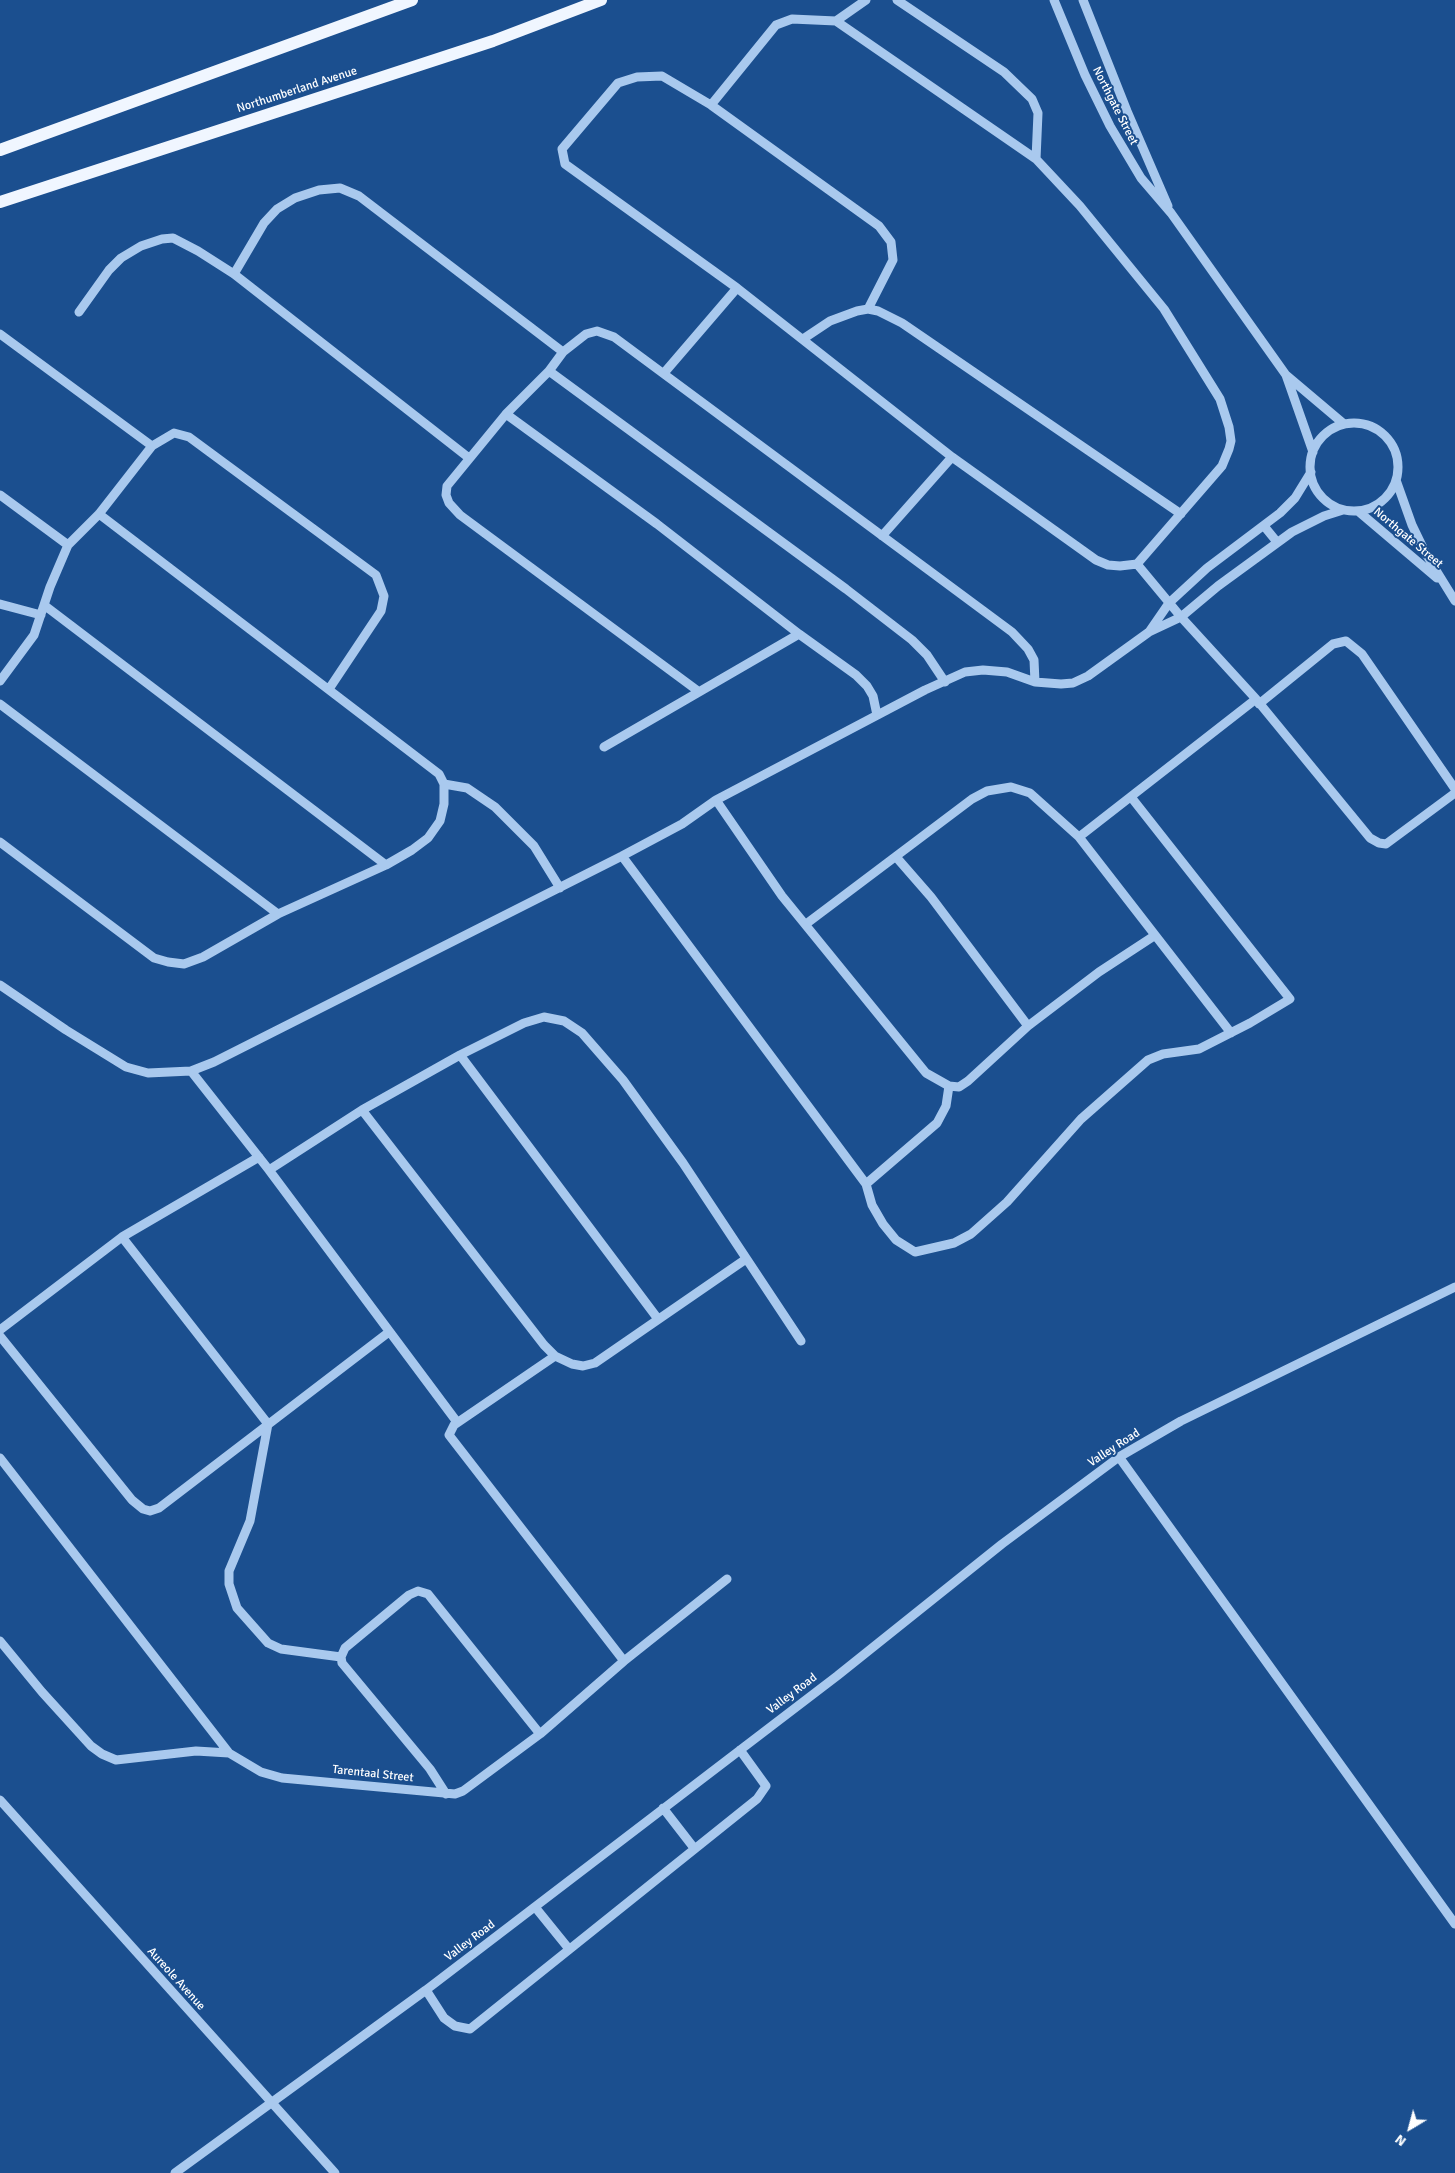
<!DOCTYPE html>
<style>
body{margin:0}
#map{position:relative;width:1455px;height:2173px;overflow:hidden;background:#1b4f8f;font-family:Signika,sans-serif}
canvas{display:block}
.north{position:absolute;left:1385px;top:2103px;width:50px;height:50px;-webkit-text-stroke:4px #1b4f8f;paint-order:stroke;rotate:217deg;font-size:14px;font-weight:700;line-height:20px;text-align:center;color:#fff}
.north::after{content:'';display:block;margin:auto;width:18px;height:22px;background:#fff;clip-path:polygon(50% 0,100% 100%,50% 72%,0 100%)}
</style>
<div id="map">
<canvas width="1455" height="2173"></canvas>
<div class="north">N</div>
</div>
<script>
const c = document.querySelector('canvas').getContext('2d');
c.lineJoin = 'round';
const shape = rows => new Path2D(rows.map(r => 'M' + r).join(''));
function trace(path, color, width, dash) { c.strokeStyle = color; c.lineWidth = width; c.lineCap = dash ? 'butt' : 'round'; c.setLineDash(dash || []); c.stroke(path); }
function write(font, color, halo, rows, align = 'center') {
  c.font = font + ' Signika,sans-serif'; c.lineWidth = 4; c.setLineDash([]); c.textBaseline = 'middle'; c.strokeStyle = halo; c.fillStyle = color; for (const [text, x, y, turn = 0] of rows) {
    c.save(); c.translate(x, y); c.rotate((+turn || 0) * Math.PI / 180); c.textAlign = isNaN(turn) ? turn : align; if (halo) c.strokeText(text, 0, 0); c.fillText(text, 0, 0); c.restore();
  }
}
const minor = shape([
 [897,0,1004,72,1032,99,1038,113,1036,159],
 [1054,0,1085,75,1110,126,1141,178,1171,213,1286,375,1344,424],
 [1083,0,1127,111,1168,206],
 [836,21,866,0],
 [711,105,776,25,792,19,836,21,1036,159,1080,206,1164,309,1220,399,1229,427,1231,441,1229,449,1222,466,1137,564,1120,566,1108,565,1096,560,952,457,737,288,565,164,562,149,618,83,637,77,662,76,711,105,879,226,891,242,893,260,868,309],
 [234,274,264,223,277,209,295,198,319,190,340,188,359,196,563,352],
 [79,312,109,270,121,258,141,246,162,239,173,238,198,251,234,274,469,458],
 [0,334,152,446],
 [803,339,830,321,857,311,868,309,878,311,902,323,1181,514],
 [549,371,846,589,912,640,927,655,945,682],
 [664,373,737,288],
 [1286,375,1313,452],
 [506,414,657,524,799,634,856,675,867,686,873,696,877,715],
 '1310 467a44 44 0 1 1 88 0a44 44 0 1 1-88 0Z',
 [1396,480,1412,525,1426,554,1455,601],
 [0,495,68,545],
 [1358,511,1437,578],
 [1264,526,1277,542],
 [882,536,952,457],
 [1137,564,1181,617,1256,699,1370,838,1379,843,1386,844,1455,793],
 [0,604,41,615],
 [44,605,386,865],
 [1149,632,1169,603,1207,568,1280,513,1295,498,1311,472],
 [0,681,34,635,50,587,68,545,99,514,152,446,174,433,189,437,376,575,384,596,381,611,329,689],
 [698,691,460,515,449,503,446,495,447,486,506,414,549,371,563,352,586,334,597,331,614,337,1012,632,1028,649,1034,660,1035,682],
 [0,704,278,914],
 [1259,704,1333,644,1346,641,1362,654,1455,789],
 [604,747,799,634],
 [444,784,467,788,495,807,534,846,560,888],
 [716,800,782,896,926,1073,949,1086,959,1087,968,1081,1028,1026,1099,972,1154,936],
 [1079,837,1256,699],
 [0,842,154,958,168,962,184,964,203,957,278,914,386,865,412,850,428,838,440,821,444,804,444,784,439,774,99,514],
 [622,856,866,1184],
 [897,858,931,897,1028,1026],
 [806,924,972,799,987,791,1011,787,1030,793,1079,837,1231,1033],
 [0,985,66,1030,126,1067,148,1073,191,1071,214,1062,622,856,682,824,716,800,925,690,965,672,983,670,1007,672,1035,682,1061,684,1073,683,1088,676,1149,632,1181,617,1218,586,1292,532,1324,516,1343,510],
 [460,1055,658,1319],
 [191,1071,269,1170,457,1422],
 [949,1086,946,1106,937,1123,866,1184,872,1205,883,1224,896,1240,915,1252,954,1243,971,1234,1007,1202,1081,1119,1148,1060,1163,1054,1199,1049,1250,1023,1290,999,1131,797],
 [362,1110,544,1345,555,1356,572,1364,583,1366,595,1363,746,1259],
 [269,1170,362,1110,460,1055,524,1023,544,1017,564,1021,582,1033,623,1080,683,1163,801,1341],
 [122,1237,268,1424,250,1521,229,1571,229,1584,237,1608,268,1643,281,1649,341,1657],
 [0,1330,122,1237,259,1157],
 [0,1336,132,1500,143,1509,150,1511,159,1508,389,1332],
 [555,1356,454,1425,449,1435,624,1661],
 [1119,1457,1455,1924],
 [0,1458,229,1753],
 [0,1641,42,1692,91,1746,102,1754,116,1760,196,1751,229,1753,261,1772,282,1778,455,1794,463,1791,540,1734,624,1661,727,1579],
 [446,1794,430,1769,342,1663,341,1657,345,1648,409,1595,418,1591,428,1594,540,1734],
 [0,1800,335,2173],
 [663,1808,694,1848],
 [535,1907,569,1949],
 [426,1990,444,2018,455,2026,470,2029,757,1799,766,1786,740,1750],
 [175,2173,426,1990,837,1676,1002,1544,1119,1457,1181,1421,1455,1287]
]);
const major = shape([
 [0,150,412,0],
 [0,202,493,41,601,0]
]);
const streetNames = [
 ["Northumberland Avenue",297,90,-18],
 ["Northgate Street",1115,106,63],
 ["Northgate Street",1408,538,40],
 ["Valley Road",1114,1448,-33],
 ["Valley Road",792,1694,-37],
 ["Tarentaal Street",373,1774,6],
 ["Valley Road",470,1941,-37],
 ["Aureole Avenue",176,1979,48]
];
trace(minor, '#a9c9ee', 9);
trace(major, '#f0f6ff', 12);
write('12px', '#fff', '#1b4f8f', streetNames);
</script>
